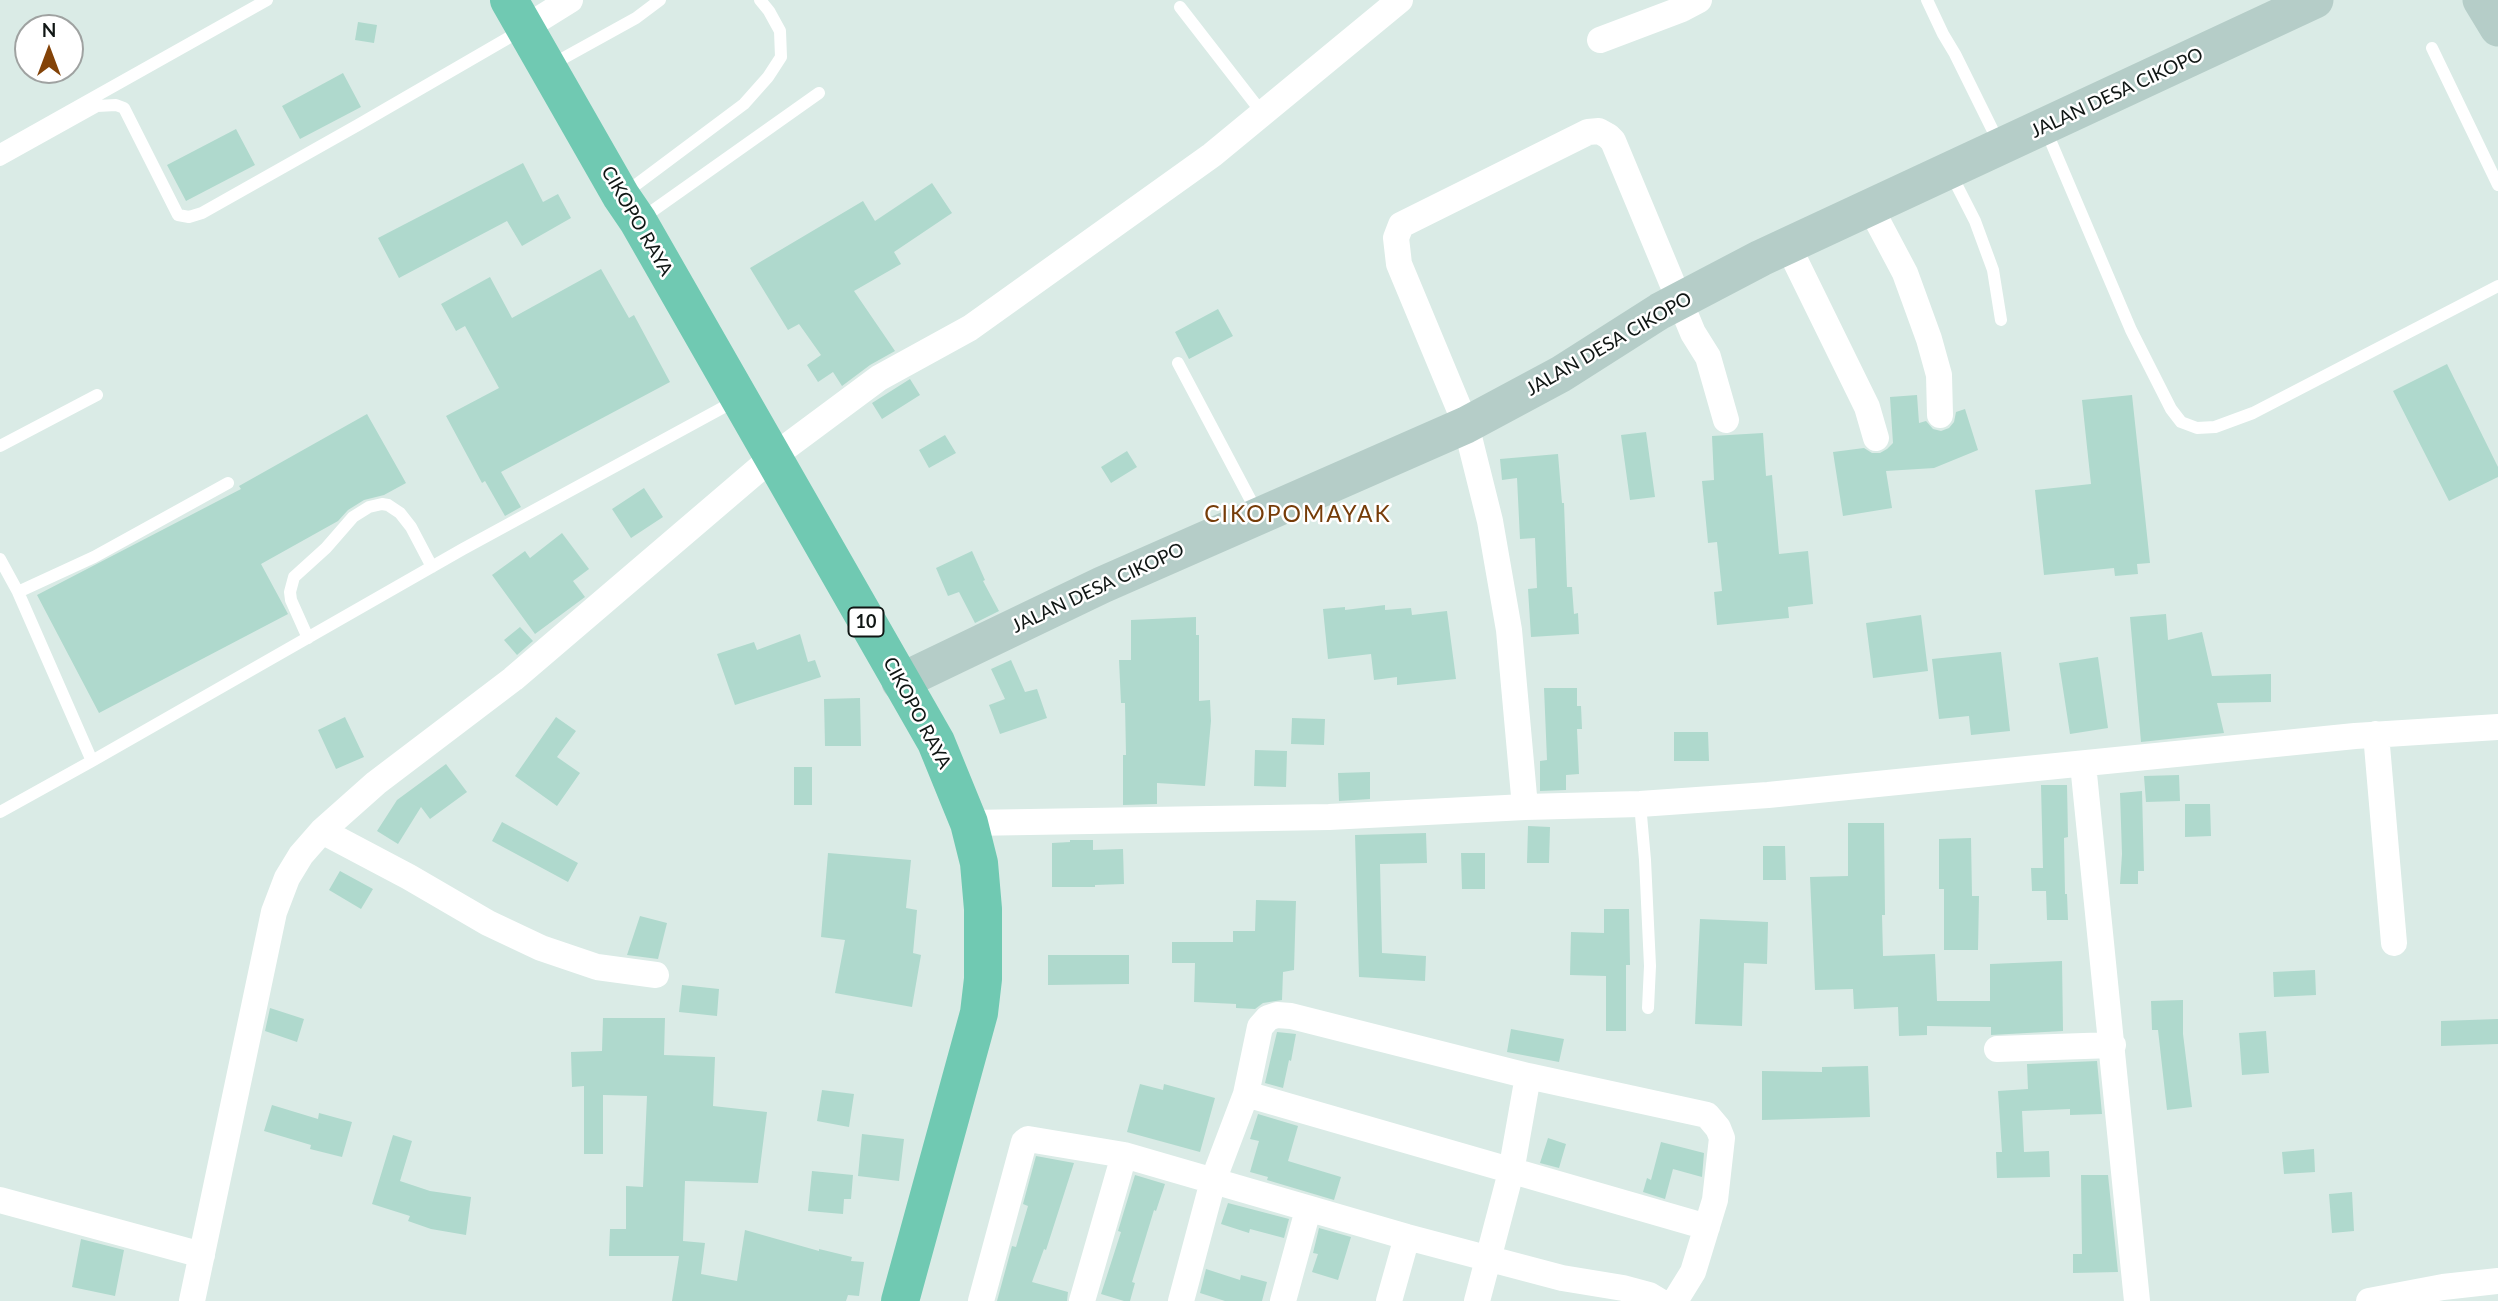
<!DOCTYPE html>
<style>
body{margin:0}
#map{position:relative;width:2498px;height:1301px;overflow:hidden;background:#daebe6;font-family:Lato,sans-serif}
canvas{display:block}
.north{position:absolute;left:14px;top:14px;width:70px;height:70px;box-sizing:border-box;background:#fff;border:2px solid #9fa2a1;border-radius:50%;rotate:0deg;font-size:19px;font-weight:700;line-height:28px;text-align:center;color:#101614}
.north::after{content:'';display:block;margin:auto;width:24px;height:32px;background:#834308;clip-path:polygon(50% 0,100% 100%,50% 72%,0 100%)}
</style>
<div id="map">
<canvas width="2498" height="1301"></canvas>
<div class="north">N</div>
</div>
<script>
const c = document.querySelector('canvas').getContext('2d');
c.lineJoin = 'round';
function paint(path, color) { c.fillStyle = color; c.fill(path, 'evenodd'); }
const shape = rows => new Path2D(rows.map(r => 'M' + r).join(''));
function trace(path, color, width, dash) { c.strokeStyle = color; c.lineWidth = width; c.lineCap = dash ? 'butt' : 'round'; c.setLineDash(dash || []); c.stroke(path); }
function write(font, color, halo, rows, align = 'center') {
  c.font = font + ' Lato,sans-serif'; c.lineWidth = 5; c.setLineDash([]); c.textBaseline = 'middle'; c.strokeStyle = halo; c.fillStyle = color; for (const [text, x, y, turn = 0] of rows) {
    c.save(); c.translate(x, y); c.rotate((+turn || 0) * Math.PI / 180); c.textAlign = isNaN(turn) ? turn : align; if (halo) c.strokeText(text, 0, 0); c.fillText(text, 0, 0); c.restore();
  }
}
const building = shape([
 [358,22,377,25,374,43,355,40],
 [343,73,361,107,300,139,282,106],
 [236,129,255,165,186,201,167,165],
 [523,163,543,202,558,194,571,218,522,246,507,221,399,278,378,238],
 [932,183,952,213,894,252,901,264,854,291,895,351,870,365,842,386,833,372,818,382,807,365,821,355,799,324,788,330,750,268,863,201,875,221],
 [601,269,629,318,634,315,670,382,501,472,521,507,505,516,485,481,482,483,446,416,499,388,465,326,456,331,441,304,490,277,512,318],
 [1218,309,1233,336,1189,359,1175,332],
 [2447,364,2498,467,2498,477,2449,501,2393,391],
 [910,379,920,395,882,419,872,403],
 [1917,395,1919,423,1926,421,1933,429,1941,431,1949,428,1954,422,1956,412,1965,409,1978,450,1934,468,1886,471,1892,508,1843,516,1833,452,1864,448,1872,453,1880,453,1887,449,1893,443,1890,397],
 [2132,395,2150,563,2137,564,2138,574,2115,576,2114,568,2044,575,2035,490,2091,484,2082,400],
 [367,414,406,483,384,495,364,500,348,510,338,521,261,564,288,614,99,713,37,595,241,489,239,486],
 [1646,432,1655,497,1630,500,1621,435],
 [1763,433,1766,476,1772,475,1779,554,1808,551,1813,604,1788,607,1789,618,1717,625,1714,592,1722,591,1717,542,1708,543,1702,481,1714,480,1712,436],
 [945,435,956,453,929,468,919,450],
 [1127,451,1137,467,1111,483,1101,467],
 [1558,454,1562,503,1564,503,1567,587,1572,587,1574,614,1578,613,1579,634,1531,637,1528,589,1537,588,1535,538,1520,539,1517,478,1502,480,1500,459],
 [644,488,663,517,631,538,612,509],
 [562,533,589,569,573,581,585,597,535,634,492,575,525,551,530,558],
 [972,551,985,580,983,581,999,611,975,623,959,592,948,596,936,568],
 [1385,605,1385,610,1411,608,1412,615,1447,611,1456,679,1397,685,1397,677,1374,680,1371,654,1328,659,1323,609,1345,607,1345,610],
 [2166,614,2168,640,2202,632,2212,676,2271,674,2271,702,2217,703,2224,733,2141,742,2130,617],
 [1921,615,1928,671,1873,678,1866,623],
 [1196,617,1196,635,1199,635,1199,701,1210,700,1211,721,1205,786,1157,783,1157,804,1123,805,1123,755,1126,755,1125,703,1121,703,1119,660,1131,660,1131,620],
 [520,627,533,641,517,655,504,640],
 [800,634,808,662,815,660,821,677,735,705,717,654,754,642,757,650],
 [2001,652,2010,731,1971,735,1969,716,1939,719,1932,659],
 [2098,657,2108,728,2070,734,2059,663],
 [1011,660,1025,692,1037,689,1047,718,1000,734,989,705,1005,699,991,669],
 [1544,688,1577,688,1577,706,1581,706,1582,729,1577,729,1579,774,1566,775,1566,790,1540,791,1540,761,1547,760],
 [860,698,861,746,825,746,824,699],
 [345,717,364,757,336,769,318,730],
 [556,717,576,731,557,757,580,773,557,806,515,776],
 [1292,718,1325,719,1324,745,1291,744],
 [1674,732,1708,732,1709,761,1674,761],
 [1255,750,1287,751,1286,787,1254,786],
 [446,764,467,792,430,819,421,807,398,844,377,831,397,800],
 [794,767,812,767,812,805,794,805],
 [1370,772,1370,799,1339,801,1338,773],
 [2179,775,2180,801,2146,802,2144,776],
 [2041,785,2067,785,2068,837,2064,838,2065,894,2067,894,2068,920,2047,920,2046,891,2032,891,2031,868,2043,868],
 [2142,791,2144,871,2138,871,2138,884,2120,884,2122,854,2120,793],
 [2185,804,2210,804,2211,836,2185,837],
 [502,822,578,863,568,882,492,841],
 [1848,823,1884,823,1885,915,1882,915,1883,956,1935,954,1937,1001,1990,1001,1990,964,2062,961,2063,1031,1991,1035,1991,1027,1927,1026,1927,1035,1899,1036,1898,1007,1854,1009,1853,989,1815,990,1810,877,1848,876],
 [1528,826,1550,827,1549,863,1527,863],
 [1426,833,1427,863,1380,864,1382,953,1426,956,1425,981,1359,977,1355,835],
 [1971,838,1972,896,1979,896,1978,950,1944,950,1944,889,1939,889,1939,839],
 [1070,840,1093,840,1093,850,1123,849,1124,884,1095,885,1095,887,1052,887,1052,843,1070,842],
 [1763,846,1785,846,1786,880,1763,880],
 [828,853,911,860,906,908,917,910,913,953,921,955,912,1007,835,993,845,940,821,937],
 [1461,853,1485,853,1485,889,1462,889],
 [340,871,373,889,361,909,329,890],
 [1256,900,1296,901,1294,970,1283,972,1282,1000,1263,1003,1255,1009,1236,1008,1236,1004,1194,1002,1195,963,1172,963,1172,942,1233,942,1233,931,1255,931],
 [1604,909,1629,909,1630,965,1626,965,1626,1031,1606,1031,1606,976,1570,975,1571,932,1604,933],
 [640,916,667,923,658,959,627,955],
 [1700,919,1768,922,1767,964,1744,963,1742,1026,1695,1024],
 [1048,955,1129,955,1129,984,1048,985],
 [2315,970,2316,995,2274,997,2273,972],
 [682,985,719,989,717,1016,679,1012],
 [2183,1000,2183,1034,2192,1107,2167,1110,2158,1030,2152,1030,2151,1001],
 [270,1008,304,1019,297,1042,265,1031],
 [603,1018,665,1018,664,1055,715,1057,713,1106,767,1112,758,1183,685,1181,683,1241,705,1243,701,1274,737,1281,745,1230,819,1251,819,1249,852,1257,851,1261,864,1262,859,1296,848,1295,846,1301,672,1301,679,1256,609,1256,610,1229,626,1229,626,1186,643,1187,647,1096,603,1095,603,1154,584,1154,584,1086,572,1087,571,1052,602,1051],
 [2498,1019,2498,1044,2441,1046,2441,1021],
 [1511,1029,1564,1039,1559,1062,1507,1052],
 [2266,1031,2269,1073,2242,1075,2239,1033],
 [1277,1032,1296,1034,1291,1061,1289,1060,1283,1088,1265,1083],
 [2097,1061,2102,1114,2070,1115,2070,1109,2022,1111,2024,1152,2049,1151,2050,1177,1997,1178,1996,1152,2002,1152,1998,1091,2028,1089,2027,1064],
 [1868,1066,1870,1117,1762,1120,1762,1071,1822,1072,1822,1067],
 [1140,1084,1163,1090,1164,1084,1215,1098,1200,1152,1127,1132],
 [822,1090,854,1094,849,1127,817,1121],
 [272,1105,318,1119,319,1113,352,1122,342,1157,310,1149,311,1145,264,1131],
 [1258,1114,1298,1126,1288,1161,1341,1177,1334,1200,1267,1180,1268,1177,1250,1172,1259,1141,1250,1139],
 [862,1134,904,1139,899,1181,858,1176],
 [393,1135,412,1141,400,1181,430,1191,471,1197,466,1235,431,1229,408,1221,410,1216,372,1204],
 [1548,1138,1566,1144,1559,1168,1540,1163],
 [1661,1142,1704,1153,1702,1177,1673,1169,1665,1199,1643,1192,1647,1178,1651,1180],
 [2314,1149,2315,1172,2284,1174,2282,1152],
 [1036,1156,1074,1163,1046,1250,1044,1249,1032,1282,1068,1292,1067,1301,997,1301,1012,1246,1016,1247,1028,1206,1023,1204],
 [812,1171,853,1175,851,1199,844,1199,843,1214,808,1211],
 [1135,1175,1165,1184,1156,1211,1154,1210,1132,1282,1135,1283,1130,1301,1124,1301,1101,1294,1121,1232,1118,1231],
 [2081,1175,2108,1175,2118,1272,2073,1273,2073,1254,2082,1254],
 [2352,1192,2354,1231,2332,1233,2329,1194],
 [1228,1203,1289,1219,1284,1238,1250,1229,1249,1233,1221,1224],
 [1319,1228,1351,1237,1338,1280,1312,1272,1318,1254,1313,1253],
 [81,1239,124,1250,115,1296,72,1287],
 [1206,1269,1240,1280,1241,1275,1267,1282,1262,1301,1225,1301,1200,1293]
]);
const lane = shape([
 [1927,0,1943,34,1955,54,1999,143],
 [1180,7,1263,114],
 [2432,48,2498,185],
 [551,65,636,18,660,0],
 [2045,128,2131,330,2171,409,2181,422,2197,428,2215,427,2253,413,2498,286],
 [0,150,267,0],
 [0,160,97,106,116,105,124,108,178,215,189,217,202,213,358,125,522,30],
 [1951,174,1975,221,1993,270,2001,320],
 [625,193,744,104,768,77,781,57,780,31,769,11,760,0],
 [641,219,819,93],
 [1178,363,1258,514],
 [0,446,97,395],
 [0,559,18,592,92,761],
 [18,592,94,557,228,483],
 [308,638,291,600,290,592,294,577,326,548,353,517,369,507,382,504,388,505,400,513,411,527,432,567],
 [1640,804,1645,860,1650,966,1648,1008],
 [0,812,92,761,463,549,735,401]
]);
const street = shape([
 [525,28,570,0],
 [1600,40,1682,9,1699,0],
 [1870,207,1905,273,1929,339,1939,375,1940,415],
 [1788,246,1867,407,1876,438],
 [2376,734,2394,943],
 [2083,764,2137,1301],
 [1525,807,1509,630,1490,521,1466,425,1399,264,1396,238,1401,225,1588,132,1599,131,1608,136,1613,141,1693,333,1708,357,1726,420],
 [969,823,1329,817,1525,807,1640,804,1768,795,2355,736,2498,727],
 [322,831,409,877,488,923,541,948,597,967,656,975],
 [1997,1049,2113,1045],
 [1246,1094,1707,1227],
 [0,1200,202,1255],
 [192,1301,274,912,287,878,301,855,322,831,376,783,513,679,774,456,879,378,970,328,1212,155,1400,0],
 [981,1301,1024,1142,1028,1139,1124,1155,1407,1237,1562,1278,1623,1288,1649,1295,1659,1301],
 [1082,1301,1124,1155],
 [1181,1301,1213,1181,1246,1094,1260,1027,1268,1018,1277,1015,1291,1016,1528,1076,1707,1115,1718,1128,1722,1138,1715,1200,1693,1272,1675,1301],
 [1283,1301,1308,1210],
 [1389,1301,1407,1237],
 [1477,1301,1511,1172,1528,1076],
 [2369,1301,2443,1287,2498,1281]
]);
const secondary = shape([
 [2481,0,2498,28],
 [900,682,1102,585,1466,425,1561,374,1660,311,1761,258,2315,0]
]);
const highway = shape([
 [509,0,621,196,638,221,936,742,969,823,979,863,983,909,983,979,979,1013,900,1301]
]);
const shields = [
 [866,622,35]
];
const shieldNames = [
 ["10",866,622]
];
const streetNames = [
 ["JALAN DESA CIKOPO",2117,93,-25],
 ["CIKOPO RAYA",637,221,60],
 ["JALAN DESA CIKOPO",1609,344,-30],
 ["JALAN DESA CIKOPO",1098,588,-25],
 ["CIKOPO RAYA",917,713,62]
];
const quarterNames = [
 ["CIKOPOMAYAK",1298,515]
];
paint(building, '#afd9cd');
trace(lane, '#fff', 12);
trace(street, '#fff', 26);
trace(secondary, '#b5cdc8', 37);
trace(highway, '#70c9b2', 38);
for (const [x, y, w] of shields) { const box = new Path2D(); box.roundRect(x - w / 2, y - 14.5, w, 29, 5); c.fillStyle = '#fff'; c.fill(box); trace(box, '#101614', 2); }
write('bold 18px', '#101614', null, shieldNames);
write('19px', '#101614', '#fff', streetNames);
c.letterSpacing = '2px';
write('23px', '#763c08', '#fff', quarterNames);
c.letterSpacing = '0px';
</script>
